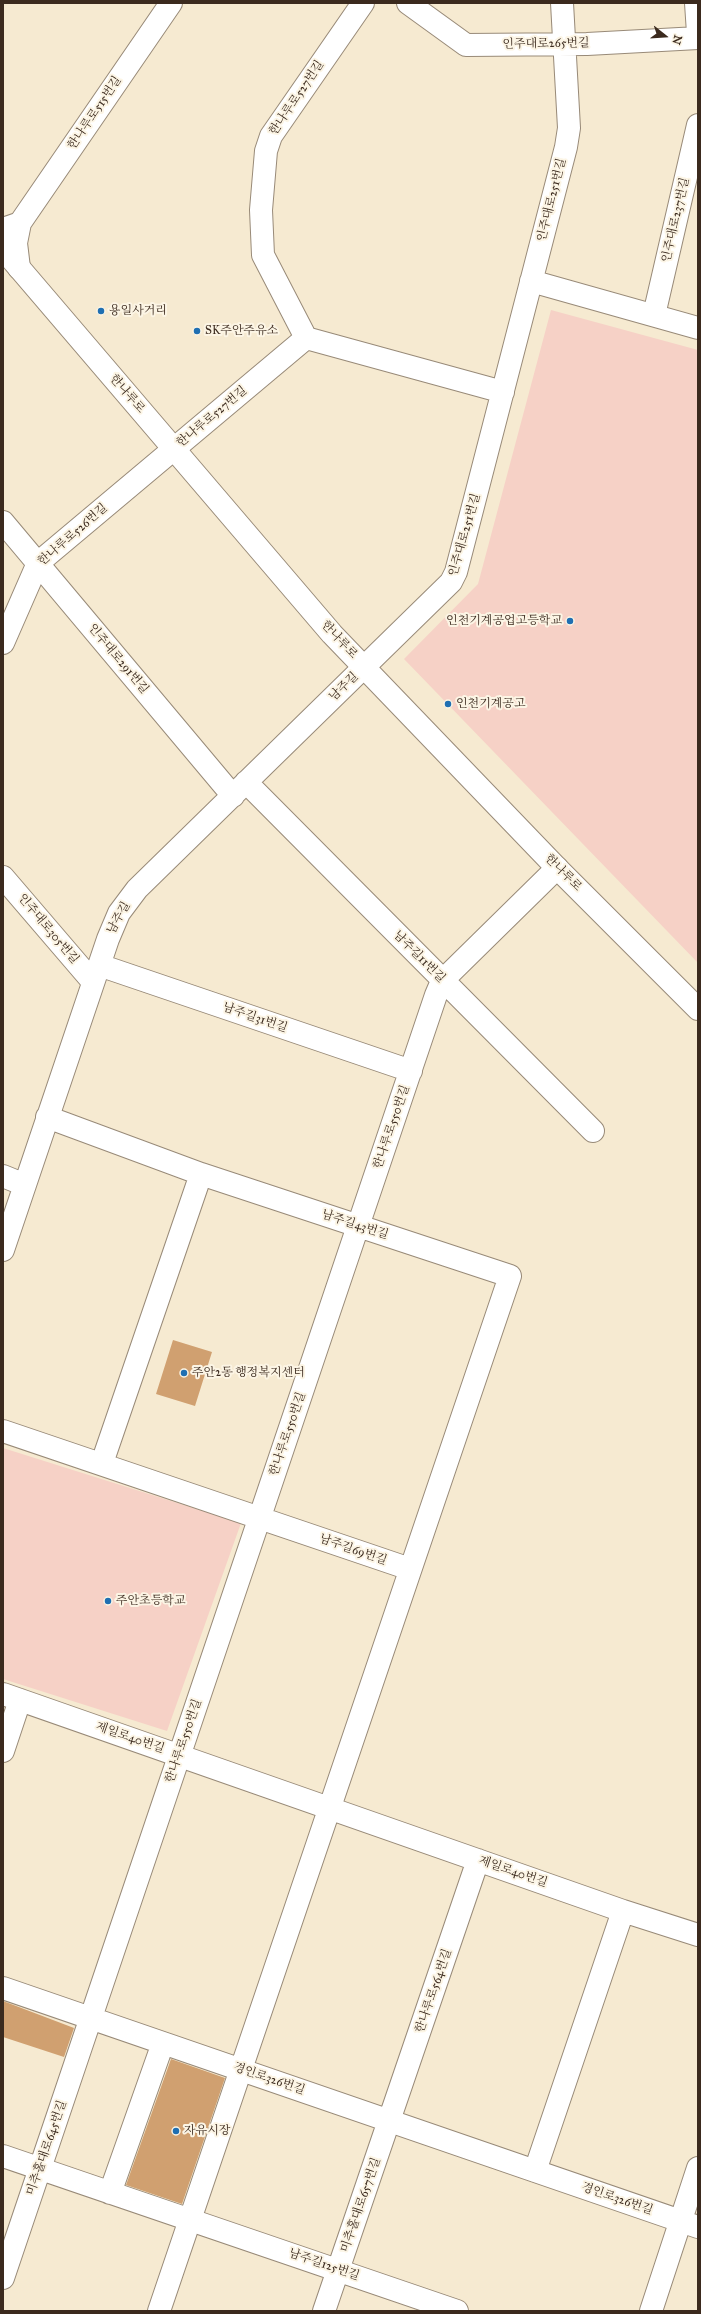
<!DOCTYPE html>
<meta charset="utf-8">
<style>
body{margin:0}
#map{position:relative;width:701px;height:2314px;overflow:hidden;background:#f6ead1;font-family:"IM FELL Great Primer",serif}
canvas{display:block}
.frame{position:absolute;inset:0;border:4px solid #3b2a1e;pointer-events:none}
.north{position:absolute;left:645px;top:16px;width:40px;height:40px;-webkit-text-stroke:3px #fcf5e5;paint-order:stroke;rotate:107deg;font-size:11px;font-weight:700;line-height:16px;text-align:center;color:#3b2a1e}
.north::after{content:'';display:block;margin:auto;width:14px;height:18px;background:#3b2a1e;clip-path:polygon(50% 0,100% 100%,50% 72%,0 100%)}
</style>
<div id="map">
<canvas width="701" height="2314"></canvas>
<div class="frame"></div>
<div class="north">N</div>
</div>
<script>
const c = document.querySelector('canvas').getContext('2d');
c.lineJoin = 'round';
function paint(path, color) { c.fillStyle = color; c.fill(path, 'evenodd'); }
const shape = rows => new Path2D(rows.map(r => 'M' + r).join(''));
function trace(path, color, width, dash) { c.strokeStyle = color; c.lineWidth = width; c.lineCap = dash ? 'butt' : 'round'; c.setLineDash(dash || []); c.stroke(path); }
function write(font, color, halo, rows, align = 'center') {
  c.font = font + ' "IM FELL Great Primer","Noto Serif KR",serif'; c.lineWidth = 4; c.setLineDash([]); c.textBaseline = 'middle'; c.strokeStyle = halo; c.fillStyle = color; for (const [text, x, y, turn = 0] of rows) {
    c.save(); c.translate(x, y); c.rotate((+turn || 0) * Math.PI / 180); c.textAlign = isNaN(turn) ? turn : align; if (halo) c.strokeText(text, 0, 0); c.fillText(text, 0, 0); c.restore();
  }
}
const built = shape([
 [551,310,698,350,698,963,404,659,478,584],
 [3,1448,241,1523,167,1731,3,1679]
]);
const building = shape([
 [173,1340,212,1352,195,1406,156,1394],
 [3,2001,74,2028,64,2057,3,2037],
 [171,2059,225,2078,182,2204,126,2185]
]);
const minor = shape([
 [408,3,466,45,587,44,698,38],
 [696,3,698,33],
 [20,223,171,3],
 [3,229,20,223,16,243,19,268],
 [531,281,698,328],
 [654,315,698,125],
 [306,338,263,255,261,210,266,151,271,136,363,3],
 [3,522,233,796],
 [3,643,38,563,306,338,503,392],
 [246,782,593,1131],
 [3,877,93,982],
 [99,965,411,1071],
 [47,1117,201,1174,510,1276,159,2311],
 [3,1176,25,1185],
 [3,1250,108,939,119,913,137,889,451,582,456,572,566,147,569,128,562,3],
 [3,1431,410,1569],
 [102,1463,201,1174],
 [3,1694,623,1911,698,1935],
 [3,1751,20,1700],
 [3,1988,698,2227],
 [3,2156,457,2311],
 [535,2171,623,1911],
 [110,2193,163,2043],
 [3,2278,436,995,442,981,557,868],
 [324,2311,478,1860],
 [651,2311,698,2168]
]);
const major = shape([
 [3,249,332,634,557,868,698,1009]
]);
const markers = [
 [101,311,4,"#1f6fb2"],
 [197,331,4,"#1f6fb2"],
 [570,621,4,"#1f6fb2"],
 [448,704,4,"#1f6fb2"],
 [184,1373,4,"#1f6fb2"],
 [108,1601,4,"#1f6fb2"],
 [176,2131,4,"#1f6fb2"]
];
const streetNames = [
 ["인주대로265번길",546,44,-1],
 ["한나루로527번길",297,98,-56],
 ["한나루로515번길",95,113,-56],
 ["인주대로251번길",552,200,-76],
 ["인주대로237번길",676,220,-77],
 ["한나루로",127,394,49],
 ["한나루로527번길",212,417,-40],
 ["한나루로526번길",73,535,-41],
 ["인주대로251번길",465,535,-74],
 ["한나루로",339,640,47],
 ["인주대로291번길",118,659,50],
 ["남주길",344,687,-44],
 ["한나루로",563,873,45],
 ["남주길",119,918,-61],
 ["인주대로305번길",48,929,50],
 ["남주길11번길",419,957,45],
 ["남주길31번길",255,1018,19],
 ["한나루로550번길",392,1127,-71],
 ["남주길43번길",355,1225,18],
 ["한나루로550번길",288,1434,-71],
 ["남주길69번길",353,1550,19],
 ["제일로40번길",130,1738,19],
 ["한나루로550번길",184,1741,-71],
 ["제일로40번길",513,1872,19],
 ["한나루로564번길",434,1991,-71],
 ["경인로326번길",269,2079,19],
 ["미추홀대로645번길",47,2148,-71],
 ["경인로326번길",617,2199,19],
 ["미추홀대로657번길",361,2205,-71],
 ["남주길125번길",324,2265,19]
];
const poiNames = [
 ["용일사거리",109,311],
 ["SK주안주유소",205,331],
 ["인천기계공업고등학교",562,621,"right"],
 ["인천기계공고",456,704],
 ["주안2동 행정복지센터",192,1373],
 ["주안초등학교",116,1601],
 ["자유시장",184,2131]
];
paint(built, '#f6d1c6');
paint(building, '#d0a070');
trace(minor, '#988a78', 24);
trace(major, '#988a78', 24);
trace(minor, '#fff', 22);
trace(major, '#fff', 22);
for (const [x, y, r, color] of markers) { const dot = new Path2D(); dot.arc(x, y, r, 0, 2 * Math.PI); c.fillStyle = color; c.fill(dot); trace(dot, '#fcf5e5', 1.5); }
write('12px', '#3b2a1e', '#fcf5e5', streetNames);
write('12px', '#3b2a1e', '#fcf5e5', poiNames, 'left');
</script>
